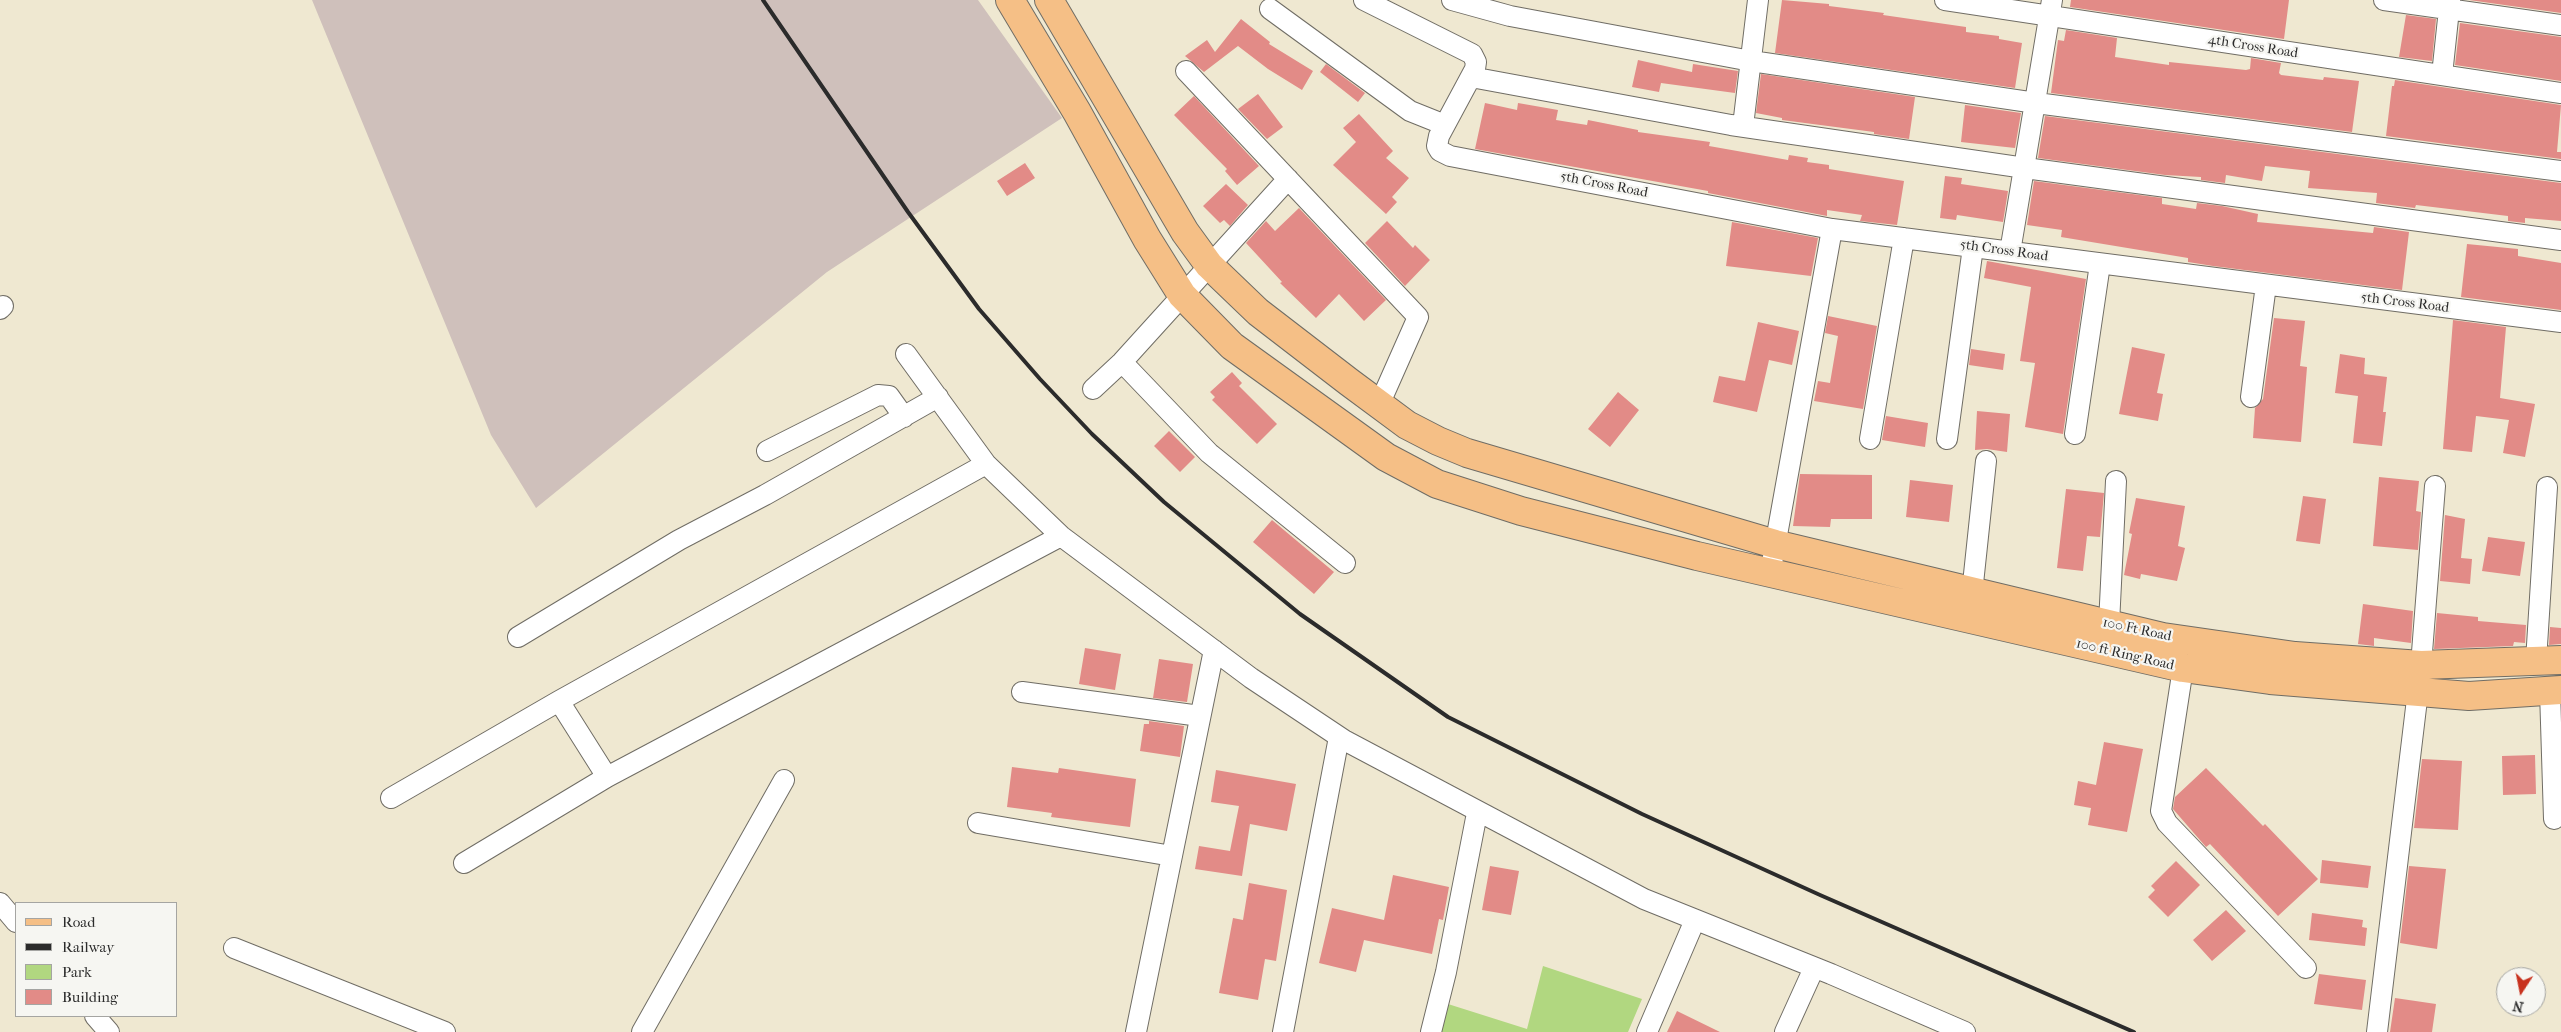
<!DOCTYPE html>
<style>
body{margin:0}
#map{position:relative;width:2561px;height:1032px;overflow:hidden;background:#efe8d1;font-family:"IM FELL French Canon",serif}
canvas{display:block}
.legend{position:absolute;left:15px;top:902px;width:162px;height:115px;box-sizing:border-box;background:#f6f6f2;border:1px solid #a5a5a2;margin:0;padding:6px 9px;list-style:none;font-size:15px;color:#2b2b2b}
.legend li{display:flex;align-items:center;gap:10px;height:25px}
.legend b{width:25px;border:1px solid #a5a5a2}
.north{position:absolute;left:2496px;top:967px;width:50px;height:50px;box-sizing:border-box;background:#f6f6f2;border:1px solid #a5a5a2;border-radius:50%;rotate:191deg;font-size:14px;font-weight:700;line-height:20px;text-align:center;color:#2b2b2b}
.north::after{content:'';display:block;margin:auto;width:18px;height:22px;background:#c8321e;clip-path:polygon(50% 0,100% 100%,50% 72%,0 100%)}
</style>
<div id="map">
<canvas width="2561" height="1032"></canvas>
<ul class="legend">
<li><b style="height:6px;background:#f5bf86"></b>Road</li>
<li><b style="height:6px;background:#2b2b2b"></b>Railway</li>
<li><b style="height:14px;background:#b1d780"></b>Park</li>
<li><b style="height:14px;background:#e28b87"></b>Building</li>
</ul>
<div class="north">N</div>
</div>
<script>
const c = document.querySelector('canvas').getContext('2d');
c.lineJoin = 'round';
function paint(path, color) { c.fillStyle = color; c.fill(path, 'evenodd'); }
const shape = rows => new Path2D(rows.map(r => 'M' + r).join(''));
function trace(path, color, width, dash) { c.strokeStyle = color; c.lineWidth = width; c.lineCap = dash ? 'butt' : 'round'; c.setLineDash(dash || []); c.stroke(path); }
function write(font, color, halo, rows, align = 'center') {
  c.font = font + ' "IM FELL French Canon",serif'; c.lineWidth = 4.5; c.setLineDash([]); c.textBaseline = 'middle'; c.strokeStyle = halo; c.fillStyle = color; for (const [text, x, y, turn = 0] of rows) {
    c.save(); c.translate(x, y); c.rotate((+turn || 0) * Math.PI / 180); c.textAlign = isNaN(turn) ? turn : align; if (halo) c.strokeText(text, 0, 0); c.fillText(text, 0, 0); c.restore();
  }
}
const industrial = shape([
 [312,0,978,0,1062,118,827,272,536,508,491,435]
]);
const green = shape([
 [1543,966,1642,999,1628,1032,1441,1032,1448,1004,1527,1029]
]);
const building = shape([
 [1782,0,1829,4,1829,6,1884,13,1883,15,1966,27,1966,32,1999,36,1999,39,2022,43,2015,88,1775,53],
 [2071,0,2289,0,2284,39,2070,7],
 [2469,0,2561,0,2561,13],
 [2406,15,2436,19,2432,61,2399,57],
 [1241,19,1270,42,1269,44,1313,71,1302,90,1268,69,1238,46,1204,72,1185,56,1207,40,1215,52],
 [2460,23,2561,37,2561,81,2455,65],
 [2066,30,2117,38,2115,57,2169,65,2169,62,2246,70,2250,69,2251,58,2281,63,2279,73,2281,75,2323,80,2324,77,2359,81,2352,132,2051,93,2058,40,2064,41],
 [1638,60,1692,72,1693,64,1738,71,1735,93,1661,83,1659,92,1632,87],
 [1326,64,1365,93,1358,102,1320,72],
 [1761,74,1915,97,1909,139,1874,134,1874,132,1782,120,1782,118,1756,113],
 [2395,80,2561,105,2557,152,2561,152,2561,159,2386,136,2392,86,2394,86],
 [1258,94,1283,127,1267,139,1238,109],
 [1194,96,1259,166,1237,185,1225,171,1227,169,1174,115],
 [1485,103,1517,110,1518,103,1558,110,1556,120,1587,125,1588,120,1638,130,1638,132,1710,142,1709,146,1788,160,1789,155,1808,158,1807,162,1829,165,1829,169,1904,181,1897,225,1860,221,1862,215,1827,210,1827,216,1708,193,1708,191,1475,149],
 [1965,105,2021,113,2015,148,1961,142],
 [1359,114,1393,151,1386,158,1409,178,1392,197,1397,202,1386,214,1333,165,1356,142,1343,128],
 [2045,116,2561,183,2561,221,2525,218,2525,223,2508,221,2508,216,2416,205,2415,208,2376,203,2377,193,2308,188,2310,171,2265,166,2262,181,2226,175,2225,183,2201,180,2201,177,2165,175,2038,158],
 [1025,163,1035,178,1007,196,997,181],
 [1945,176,1962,178,1961,184,2008,191,2003,222,1957,215,1956,220,1940,218],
 [2034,181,2162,198,2162,204,2196,209,2197,203,2222,206,2258,214,2257,222,2373,233,2374,227,2409,232,2402,290,2213,266,2188,262,2188,258,2061,237,2062,230,2027,225],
 [1226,184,1248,205,1230,226,1224,220,1220,223,1203,206],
 [1299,208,1386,300,1364,321,1339,294,1316,318,1280,283,1282,282,1246,243,1266,221,1275,231],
 [1387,221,1413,248,1415,245,1430,260,1405,286,1365,243],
 [1732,222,1818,238,1811,276,1726,266],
 [2467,244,2518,249,2518,256,2561,263,2561,310,2461,297],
 [1987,261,2086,279,2063,434,2025,427,2035,363,2020,361,2031,287,1984,278],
 [1828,316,1877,326,1863,409,1814,401,1818,381,1830,383,1838,336,1825,333],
 [2274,318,2305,321,2300,366,2307,367,2301,442,2253,438,2255,408,2263,399],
 [2453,320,2506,327,2500,398,2535,404,2525,457,2503,453,2509,420,2476,416,2472,452,2443,449],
 [1758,322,1799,331,1792,365,1769,360,1757,412,1713,402,1719,376,1745,381],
 [2132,347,2165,354,2157,393,2163,394,2158,421,2119,414],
 [1971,349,2005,354,2003,370,1969,365],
 [2340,354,2365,358,2364,374,2387,377,2383,412,2386,412,2382,446,2353,443,2358,396,2335,393],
 [1232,372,1242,383,1239,386,1277,424,1257,444,1212,400,1215,397,1210,392],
 [1618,392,1639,410,1610,447,1588,429],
 [1977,411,2010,414,2007,452,1987,449,1975,450],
 [1886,416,1928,423,1925,447,1882,440],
 [1169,431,1195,457,1180,472,1154,446],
 [1800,474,1872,475,1872,519,1831,519,1830,527,1793,526],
 [2379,477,2419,481,2416,511,2421,512,2418,550,2373,546],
 [1910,480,1953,485,1949,522,1906,517],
 [2066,489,2104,493,2100,537,2087,536,2083,571,2057,568],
 [2303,496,2326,499,2320,544,2296,541],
 [2136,498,2185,506,2178,546,2185,548,2177,581,2141,574,2140,579,2124,575,2132,534,2129,533],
 [2445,515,2465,519,2461,558,2472,559,2470,584,2440,581],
 [1272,520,1334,572,1314,594,1253,542],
 [2488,537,2525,542,2520,576,2482,571],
 [2363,604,2413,611,2411,643,2374,638,2374,646,2358,644],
 [2437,613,2478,617,2478,621,2526,625,2525,643,2514,642,2513,646,2434,649],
 [2550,627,2561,628,2561,644,2549,645],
 [1085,648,1121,654,1115,690,1079,684],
 [1159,659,1193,664,1187,702,1153,698],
 [1149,721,1184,726,1180,757,1140,751,1144,724,1149,724],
 [2104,742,2143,749,2127,832,2088,825,2091,808,2074,805,2078,781,2096,785],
 [2535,755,2536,794,2503,795,2502,756],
 [2422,759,2462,761,2458,830,2414,828],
 [1012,767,1058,773,1059,768,1136,779,1130,827,1051,817,1052,813,1007,807],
 [2206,768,2263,826,2265,824,2318,879,2278,916,2210,844,2206,847,2173,809,2175,797],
 [1216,770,1296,784,1287,831,1250,824,1242,876,1195,869,1199,846,1230,851,1239,806,1211,802],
 [2322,860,2371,866,2368,888,2320,883],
 [2176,861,2200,885,2168,917,2148,897,2155,890,2151,886],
 [1490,866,1519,871,1511,915,1482,910],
 [2409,866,2446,869,2437,949,2400,943],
 [1393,875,1449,887,1443,920,1439,919,1432,954,1364,940,1356,972,1319,963,1332,908,1384,920],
 [1249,883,1287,890,1276,961,1265,959,1258,1000,1219,993,1233,918,1243,920],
 [2226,910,2246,931,2212,961,2193,940],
 [2312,913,2363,920,2362,927,2367,928,2365,946,2309,940],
 [2319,974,2366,980,2362,1010,2314,1004],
 [2395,998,2436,1004,2432,1032,2390,1032],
 [1677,1011,1720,1032,1667,1032]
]);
const minor = shape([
 [1364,0,1472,54,1476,62,1475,69,1439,136,1437,146,1440,151,1450,156,1832,229,2561,322],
 [1452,0,1510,16,1751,61,2036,103,2561,171],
 [1945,0,2561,93],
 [2384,0,2561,25],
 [1270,9,1410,111,1445,125],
 [1186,71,1418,317,1379,405],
 [2442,75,2450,0],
 [1471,77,1731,125,2025,168,2561,240],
 [1743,126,1758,0],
 [2010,252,2052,0],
 [0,309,3,306],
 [906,354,986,464],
 [1122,362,1209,453,1345,563],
 [1093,389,1122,362,1288,179],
 [2251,397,2266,285],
 [2075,434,2100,264],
 [1870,439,1904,238],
 [1947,439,1973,247],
 [767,451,878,395,889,396,904,417],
 [1770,574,1832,229],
 [1972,593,1986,461],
 [2109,624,2116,481],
 [518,637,679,540,765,495,938,397],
 [2536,661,2547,487],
 [2421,665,2435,486],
 [2183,668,2161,811,2167,823,2306,968],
 [2550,691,2554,819],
 [1022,692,1200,716],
 [559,701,607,777],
 [391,798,559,701,986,464,1061,536,1251,678,1344,740,1644,899,1831,974,1965,1032],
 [978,823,1172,856],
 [464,863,607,777,1061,536],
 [0,903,16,922],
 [234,948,445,1032],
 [95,1016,109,1032],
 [642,1032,784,780],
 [1136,1032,1214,650],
 [1283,1032,1339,737],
 [1431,1032,1446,972,1477,813],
 [1647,1032,1695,920],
 [1785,1032,1814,968],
 [2377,1032,2418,691]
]);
const primary = shape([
 [1010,0,1077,112,1147,239,1182,295,1232,346,1386,457,1437,484,1521,511,1697,556,2183,668,2270,680,2469,696,2561,690],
 [1049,0,1185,232,1209,265,1258,312,1349,382,1407,425,1438,441,1467,453,1775,544,2163,637,2295,656,2421,665,2561,660]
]);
const rail = shape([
 [763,0,908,212,979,309,1040,379,1092,434,1164,502,1300,614,1448,717,1642,814,1820,895,2134,1032]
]);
const streetNames = [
 ["4th Cross Road",2253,47,9],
 ["5th Cross Road",1604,185,11],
 ["5th Cross Road",2004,251,8],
 ["5th Cross Road",2405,303,7],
 ["100 Ft Road",2137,630,12],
 ["100 ft Ring Road",2125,655,13]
];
paint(industrial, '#cfc0bb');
paint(green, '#b1d780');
paint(building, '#e28b87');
trace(minor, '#706d65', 22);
trace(primary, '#706d65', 30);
trace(minor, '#fff', 20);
trace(primary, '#f5bf86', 28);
trace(rail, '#2b2b2b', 4);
write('14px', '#2b2b2b', '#f6f6f2', streetNames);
</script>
